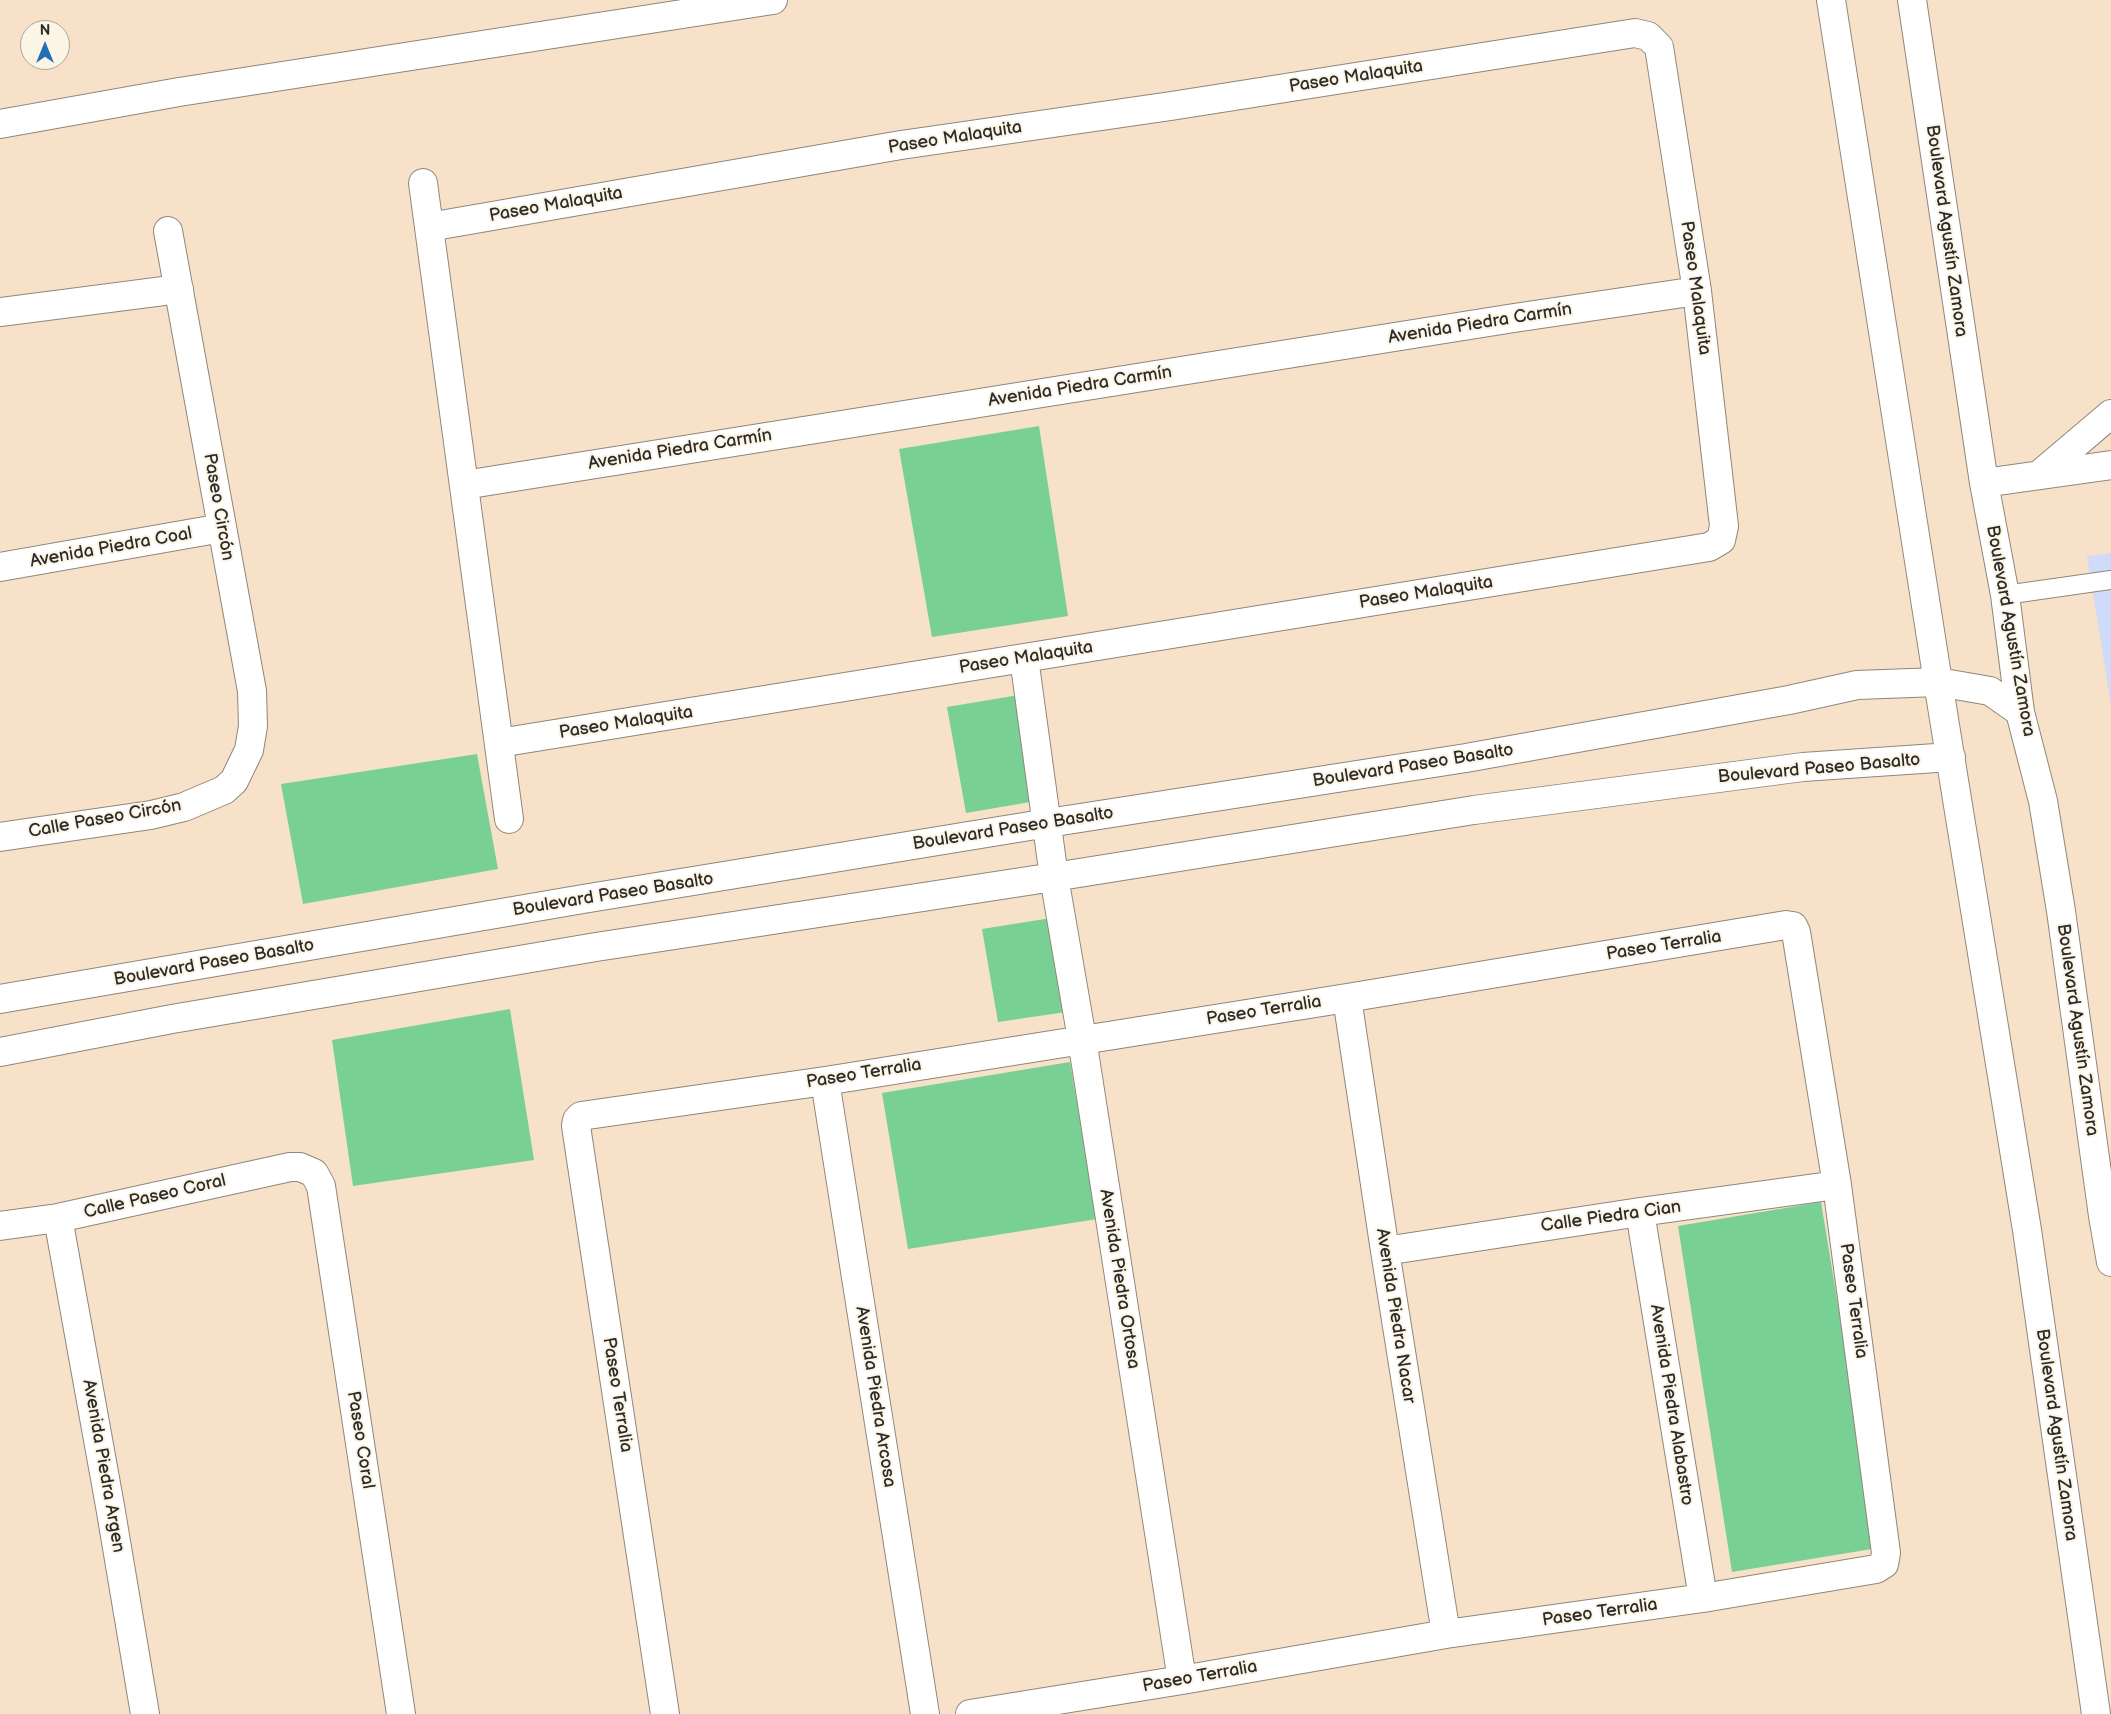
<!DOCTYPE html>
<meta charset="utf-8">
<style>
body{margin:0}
#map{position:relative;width:2111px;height:1714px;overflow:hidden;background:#f7e2c9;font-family:"Balsamiq Sans",sans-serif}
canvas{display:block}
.north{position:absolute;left:20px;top:20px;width:50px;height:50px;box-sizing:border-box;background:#fcf5e5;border:1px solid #a8a49b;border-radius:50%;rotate:0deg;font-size:14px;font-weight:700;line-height:20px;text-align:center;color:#2b2b2b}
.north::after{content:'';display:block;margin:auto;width:18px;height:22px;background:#1f6fb2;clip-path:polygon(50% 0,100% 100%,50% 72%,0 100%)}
</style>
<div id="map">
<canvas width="2111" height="1714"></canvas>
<div class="north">N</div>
</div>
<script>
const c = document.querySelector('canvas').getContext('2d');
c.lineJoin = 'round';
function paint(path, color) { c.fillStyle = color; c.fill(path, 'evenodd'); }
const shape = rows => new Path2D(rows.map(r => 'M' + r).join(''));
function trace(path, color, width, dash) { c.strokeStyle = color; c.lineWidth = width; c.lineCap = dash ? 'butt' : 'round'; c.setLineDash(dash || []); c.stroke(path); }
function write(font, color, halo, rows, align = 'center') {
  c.font = font + ' "Balsamiq Sans",sans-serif'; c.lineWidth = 4; c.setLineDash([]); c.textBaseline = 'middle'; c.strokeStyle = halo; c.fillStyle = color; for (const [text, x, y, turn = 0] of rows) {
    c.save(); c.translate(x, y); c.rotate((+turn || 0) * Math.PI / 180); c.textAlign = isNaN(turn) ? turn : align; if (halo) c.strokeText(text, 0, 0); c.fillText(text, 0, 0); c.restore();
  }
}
const built = shape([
 [2111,553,2111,705,2087,556]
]);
const green = shape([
 [1039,426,1068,616,932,637,899,449],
 [1025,694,1042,800,966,813,947,707],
 [477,754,498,869,303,904,281,784],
 [1051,918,1066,1012,998,1022,982,929],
 [510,1009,534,1160,353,1186,332,1040],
 [1070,1062,1097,1219,908,1249,882,1093],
 [1821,1202,1878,1548,1732,1572,1678,1226]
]);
const lane = shape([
 [2005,595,2111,580]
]);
const street = shape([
 [1831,0,1938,682,2027,1230,2096,1714],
 [1912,0,1984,483,2005,595,2020,712,2043,801,2061,911,2103,1216,2111,1262],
 [0,124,179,92,773,0],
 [423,183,509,819],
 [429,227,901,145,1171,106,1635,33,1648,36,1659,47,1697,291,1724,526,1721,540,1709,547,499,743],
 [0,312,179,289],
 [2039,475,2111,414],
 [1984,483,2111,465],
 [464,485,1514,318,1697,291],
 [0,567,222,528],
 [1024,658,1054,877,1082,1039,1182,1680],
 [0,837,151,815,184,807,224,790,234,781,249,750,253,726,252,691,168,231],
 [1347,998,1385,1251,1446,1634],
 [0,999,583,899,1048,823,1466,758,1789,700,1857,685,1938,682,1990,691,2020,712],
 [0,1052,172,1019,596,947,1054,877,1474,810,1803,767,1951,757],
 [825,1081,925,1714],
 [1640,1212,1703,1598],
 [58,1218,110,1506,145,1714],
 [0,1226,58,1218,290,1167,300,1167,314,1173,321,1186,401,1714],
 [1385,1251,1640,1212,1837,1185],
 [665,1714,576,1126,577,1120,581,1116,825,1081,1347,998,1786,925,1793,926,1796,932,1837,1185,1886,1553,1884,1564,1876,1569,1703,1598,1446,1634,1182,1680,970,1714]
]);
const streetNames = [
 ["Paseo Malaquita",1356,77,-9],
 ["Paseo Malaquita",955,138,-9],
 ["Paseo Malaquita",556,205,-10],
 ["Boulevard Agustín Zamora",1946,231,82],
 ["Paseo Malaquita",1695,288,82],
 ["Avenida Piedra Carmín",1480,324,-9],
 ["Avenida Piedra Carmín",1080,387,-9],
 ["Avenida Piedra Carmín",680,450,-9],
 ["Paseo Circón",218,507,80],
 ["Avenida Piedra Coal",111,548,-10],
 ["Paseo Malaquita",1426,593,-9],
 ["Boulevard Agustín Zamora",2010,631,80],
 ["Paseo Malaquita",1026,658,-9],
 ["Paseo Malaquita",626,723,-9],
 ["Boulevard Paseo Basalto",1413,766,-9],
 ["Boulevard Paseo Basalto",1819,769,-5],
 ["Calle Paseo Circón",105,819,-10],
 ["Boulevard Paseo Basalto",1013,829,-9],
 ["Boulevard Paseo Basalto",613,895,-9],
 ["Paseo Terralia",1664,946,-9],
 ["Boulevard Paseo Basalto",214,963,-10],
 ["Paseo Terralia",1264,1011,-9],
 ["Boulevard Agustín Zamora",2077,1030,82],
 ["Paseo Terralia",864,1074,-9],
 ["Calle Paseo Coral",155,1197,-13],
 ["Calle Piedra Cian",1611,1217,-8],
 ["Avenida Piedra Ortosa",1119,1279,81],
 ["Paseo Terralia",1853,1301,82],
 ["Avenida Piedra Nacar",1395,1316,81],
 ["Paseo Terralia",617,1395,81],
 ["Avenida Piedra Arcosa",875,1397,81],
 ["Avenida Piedra Alabastro",1671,1405,81],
 ["Boulevard Agustín Zamora",2056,1435,82],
 ["Paseo Coral",360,1440,81],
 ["Avenida Piedra Argen",103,1466,80],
 ["Paseo Terralia",1600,1613,-8],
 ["Paseo Terralia",1200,1677,-10]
];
paint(built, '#d0daf9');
paint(green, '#79d095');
trace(lane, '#91867a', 20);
trace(street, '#91867a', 30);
trace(lane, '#fff', 18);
trace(street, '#fff', 28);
write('18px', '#2b2b2b', '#fcf5e5', streetNames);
</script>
